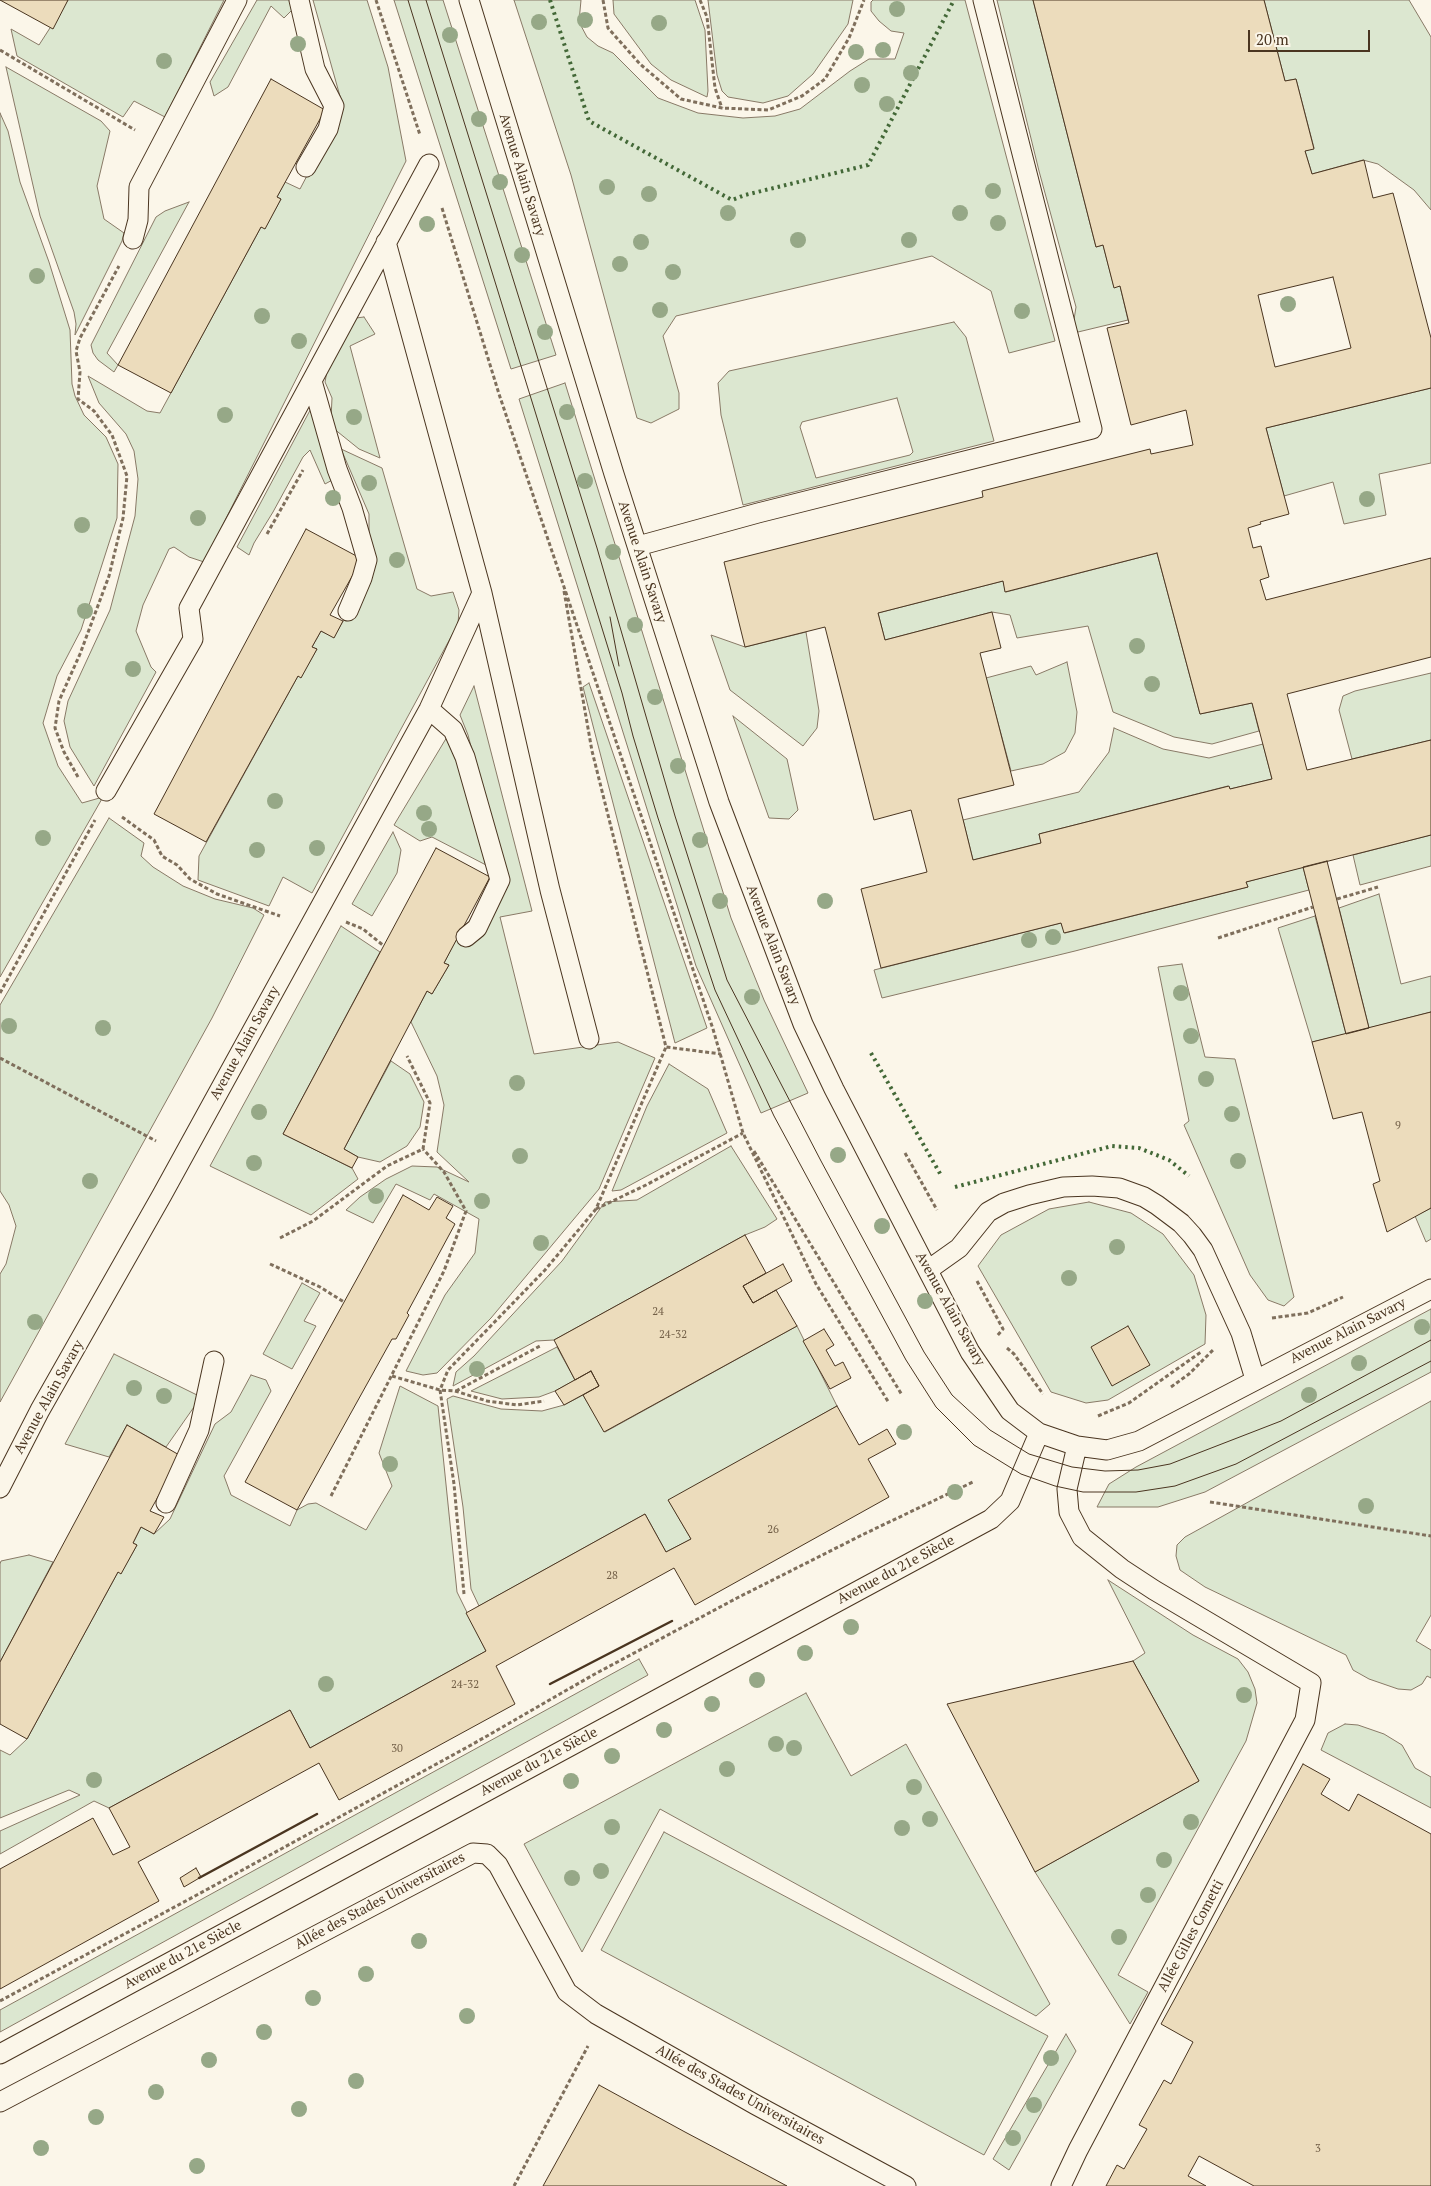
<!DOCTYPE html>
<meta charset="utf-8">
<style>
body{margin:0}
#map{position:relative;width:1431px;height:2186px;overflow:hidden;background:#fbf6e9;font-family:"PT Serif",serif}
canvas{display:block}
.scale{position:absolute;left:1248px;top:30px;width:122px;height:22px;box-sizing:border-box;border:2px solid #4a3520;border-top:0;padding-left:6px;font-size:15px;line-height:18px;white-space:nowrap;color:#4a3520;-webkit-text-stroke:4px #fbf6e9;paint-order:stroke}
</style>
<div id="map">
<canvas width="1431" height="2186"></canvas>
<div class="scale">20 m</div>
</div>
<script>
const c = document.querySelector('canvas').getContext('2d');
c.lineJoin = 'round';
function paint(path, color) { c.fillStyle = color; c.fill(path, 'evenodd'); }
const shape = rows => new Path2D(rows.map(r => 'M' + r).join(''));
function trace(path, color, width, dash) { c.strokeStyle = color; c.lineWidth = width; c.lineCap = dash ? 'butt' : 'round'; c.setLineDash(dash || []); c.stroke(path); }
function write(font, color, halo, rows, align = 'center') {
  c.font = font + ' "PT Serif",serif'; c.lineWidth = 4; c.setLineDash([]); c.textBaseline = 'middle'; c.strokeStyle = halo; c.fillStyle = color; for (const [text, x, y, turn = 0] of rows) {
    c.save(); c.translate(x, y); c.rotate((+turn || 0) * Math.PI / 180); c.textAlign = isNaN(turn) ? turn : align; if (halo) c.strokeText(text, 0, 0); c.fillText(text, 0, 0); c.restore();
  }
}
const green = shape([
 [68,0,224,0,165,117,134,101,123,117,17,56,11,29,39,45,68,0],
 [257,0,291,0,293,9,284,18,271,6,228,87,214,96,210,82,257,0],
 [313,0,367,0,388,67,406,161,204,562,189,557,174,547,169,549,143,605,136,631,151,667,156,672,94,786,70,747,64,721,68,701,110,610,135,516,138,479,134,451,126,434,99,403,88,376,147,411,160,413,261,227,265,228,281,199,277,197,285,182,300,189,343,107,313,0],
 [394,0,443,0,556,355,511,369,394,0],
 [514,0,581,0,579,22,587,37,598,46,613,53,658,98,698,113,743,118,775,116,800,109,850,71,869,59,895,59,904,33,891,31,879,21,871,11,871,2,873,0,965,0,1055,341,1009,353,991,291,932,256,676,316,663,336,679,393,679,409,651,423,637,418,571,175,514,0],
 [613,0,695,0,705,30,708,91,707,97,671,80,651,64,614,14,613,0],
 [708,0,853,0,848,24,813,74,788,96,763,103,728,97,722,91,717,75,708,0],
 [997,0,1033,0,1096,247,1103,245,1114,287,1120,286,1128,320,1078,332,1073,326,1076,307,1039,171,997,0],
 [1264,0,1409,0,1431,37,1431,210,1414,190,1378,164,1363,160,1312,174,1305,151,1314,148,1296,79,1285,81,1264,0],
 [6,67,101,121,110,131,97,186,104,219,124,233,122,241,75,335,76,324,74,312,40,216,6,67],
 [0,113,8,131,20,182,49,262,70,330,72,384,75,396,84,415,106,437,118,464,117,518,81,630,57,676,43,723,58,766,82,803,103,797,0,977,0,113],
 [189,202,107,353,118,365,114,372,98,360,93,353,91,345,156,217,165,211,189,202],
 [364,317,375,334,350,346,380,458,359,449,333,428,331,419,332,398,325,382,327,371,356,318,364,317],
 [954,322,966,337,994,441,743,505,721,415,718,383,729,371,954,322],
 [897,398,913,452,910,455,816,478,800,427,802,422,897,398],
 [565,383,731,918,764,1000,808,1093,761,1113,696,966,519,399,565,383],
 [1431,388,1431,463,1379,474,1386,515,1344,524,1333,482,1284,496,1266,428,1431,388],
 [315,401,336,478,325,484,310,450,303,457,273,512,254,543,249,555,237,547,315,401],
 [341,449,382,468,417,589,431,596,453,592,459,610,458,624,312,893,283,877,269,906,198,880,199,856,298,676,301,677,317,649,312,647,321,631,334,637,343,621,358,612,374,570,372,545,369,534,369,514,341,449],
 [1157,553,1200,714,1252,703,1259,731,1212,744,1174,737,1113,712,1088,626,1017,638,1010,615,992,612,885,640,878,613,1003,581,1006,592,1157,553],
 [806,632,819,711,817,728,803,746,730,690,711,635,745,647,806,632],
 [1067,662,1077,712,1075,733,1065,752,1043,764,1011,771,986,678,1031,666,1036,675,1067,662],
 [1431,673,1431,740,1352,759,1339,710,1343,696,1355,691,1431,673],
 [589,683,707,1028,675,1043,583,687,589,683],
 [474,686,532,911,500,917,534,1054,618,1042,655,1058,599,1189,491,1318,437,1373,423,1375,406,1371,445,1295,475,1253,479,1219,434,1194,430,1200,396,1184,373,1223,346,1210,360,1197,386,1179,412,1166,437,1167,469,1182,437,1152,444,1105,437,1076,411,1022,427,991,432,994,449,965,444,963,457,938,474,943,505,877,468,735,460,715,474,686],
 [733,716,787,759,798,810,789,819,769,818,733,716],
 [1114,728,1163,749,1209,758,1263,744,1272,779,1230,789,1228,786,1039,834,1041,843,973,860,963,820,1079,792,1109,752,1114,728],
 [450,732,486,865,432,837,420,841,394,825,450,732],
 [109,818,144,843,141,856,153,867,183,886,215,899,253,908,264,915,212,1018,0,1402,0,1274,6,1264,16,1226,9,1205,0,1191,0,1005,109,818],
 [393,832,401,850,397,873,372,916,352,904,393,832],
 [1431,835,1431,866,1360,885,1353,855,1431,835],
 [1303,867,1309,890,1075,951,882,998,874,970,1061,923,1065,933,1248,887,1246,882,1303,867],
 [1379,894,1401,984,1431,976,1431,1012,1369,1028,1339,908,1379,894],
 [1315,916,1346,1034,1312,1042,1278,928,1315,916],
 [341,926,380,952,283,1134,352,1168,358,1179,311,1215,210,1166,341,926],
 [1182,964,1205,1057,1235,1059,1294,1297,1284,1306,1268,1300,1250,1275,1184,1125,1189,1121,1158,967,1182,964],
 [391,1061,410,1074,424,1102,420,1127,407,1146,380,1162,358,1157,344,1149,391,1061],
 [669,1064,708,1089,727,1133,621,1190,612,1191,647,1106,669,1064],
 [731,1146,777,1219,765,1227,745,1235,554,1340,536,1341,453,1386,456,1372,474,1356,562,1261,605,1202,637,1200,731,1146],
 [1089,1202,1131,1213,1163,1234,1194,1275,1206,1315,1205,1344,1108,1400,1086,1403,1051,1392,978,1266,1001,1235,1049,1209,1089,1202],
 [1431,1208,1431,1239,1426,1242,1415,1216,1431,1208],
 [302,1283,320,1293,304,1321,316,1326,292,1369,263,1354,302,1283],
 [1431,1309,1431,1372,1205,1492,1158,1507,1097,1507,1109,1484,1136,1467,1431,1309],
 [797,1326,837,1406,669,1501,691,1539,666,1552,645,1514,479,1606,471,1589,463,1507,447,1399,453,1396,501,1409,542,1411,564,1405,583,1395,605,1432,797,1326],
 [557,1347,575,1380,555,1391,539,1397,502,1399,471,1391,557,1347],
 [114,1354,201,1397,166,1447,127,1425,109,1457,65,1444,114,1354],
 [251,1375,266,1380,271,1391,224,1476,231,1495,290,1526,297,1510,308,1504,316,1503,366,1530,392,1486,379,1453,400,1386,438,1406,457,1592,486,1651,310,1748,290,1710,109,1808,94,1801,0,1854,0,1831,80,1795,69,1790,0,1818,0,1750,10,1755,27,1739,118,1572,121,1573,137,1545,133,1543,141,1527,154,1534,170,1519,215,1424,231,1412,251,1375],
 [1431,1401,1431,1615,1416,1641,1431,1650,1431,1678,1427,1676,1422,1684,1411,1690,1398,1689,1369,1679,1353,1670,1346,1655,1205,1587,1180,1570,1176,1556,1177,1545,1185,1537,1431,1401],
 [29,1555,53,1562,0,1662,0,1564,1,1561,29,1555],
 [1108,1580,1193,1635,1238,1659,1248,1672,1255,1689,1257,1703,1246,1741,1118,1975,1148,1992,1130,2024,1035,1872,1199,1781,1133,1661,1145,1653,1108,1580],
 [639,1659,648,1675,0,2032,0,2010,639,1659],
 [806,1693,851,1776,906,1744,1050,2004,1036,2016,660,1809,582,1952,524,1844,806,1693],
 [1345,1724,1358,1725,1384,1734,1402,1745,1415,1768,1431,1777,1431,1808,1321,1750,1328,1733,1345,1724],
 [664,1832,1048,2036,984,2155,601,1950,664,1832],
 [1066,2034,1076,2051,1009,2170,993,2159,1066,2034]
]);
const building = shape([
 [0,0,68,0,53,29,0,0],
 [1033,0,1264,0,1285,81,1296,79,1314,149,1305,151,1312,174,1364,160,1373,198,1393,193,1431,338,1431,388,1266,428,1289,514,1260,522,1261,524,1248,528,1253,548,1261,546,1269,577,1260,580,1266,600,1431,558,1431,657,1287,694,1307,770,1431,740,1431,835,1246,882,1248,887,1064,933,1061,923,881,968,861,889,927,872,911,810,874,820,825,627,745,647,724,562,983,497,982,491,1150,449,1151,454,1193,445,1186,410,1131,425,1107,328,1129,323,1120,286,1114,288,1103,245,1096,247,1033,0],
 [1333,277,1351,348,1275,367,1258,295,1333,277],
 [1157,553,1200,714,1252,703,1272,779,1230,789,1229,786,1039,834,1041,843,973,860,958,799,1014,785,980,653,1001,648,992,612,885,640,878,613,1003,581,1005,592,1157,553],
 [271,79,325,110,277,197,281,199,265,229,261,227,171,393,118,365,271,79],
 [306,529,362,559,330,615,343,621,334,638,321,631,312,647,317,649,301,678,298,676,206,842,154,814,306,529],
 [436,848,490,877,444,963,449,965,432,994,427,991,344,1149,358,1157,352,1168,283,1134,436,848],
 [1327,861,1369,1028,1346,1034,1303,867,1327,861],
 [1431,1012,1431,1208,1387,1232,1373,1184,1380,1181,1362,1112,1333,1119,1312,1042,1431,1012],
 [403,1195,429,1210,437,1197,453,1206,446,1218,455,1224,407,1313,409,1315,396,1339,392,1339,297,1510,245,1482,403,1195],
 [745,1235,766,1273,743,1286,753,1303,776,1290,797,1326,604,1432,583,1395,599,1386,591,1371,575,1380,554,1340,745,1235],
 [783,1264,792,1281,753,1303,743,1286,783,1264],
 [1128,1326,1150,1365,1112,1386,1091,1347,1128,1326],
 [824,1329,834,1345,826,1350,835,1366,843,1362,851,1378,830,1389,803,1341,824,1329],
 [591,1371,599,1386,564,1405,555,1391,591,1371],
 [837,1406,859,1445,887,1429,896,1444,868,1459,889,1497,695,1605,674,1568,496,1666,515,1704,339,1800,319,1763,138,1862,159,1901,0,1989,0,1869,93,1818,113,1855,130,1847,109,1808,290,1710,310,1748,486,1651,466,1613,645,1514,666,1552,691,1539,668,1500,837,1406],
 [127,1425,181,1456,150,1511,164,1517,154,1534,141,1527,133,1543,137,1545,121,1574,118,1572,27,1739,0,1724,0,1662,127,1425],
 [1133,1661,1199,1781,1035,1872,947,1704,1133,1661],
 [1303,1764,1330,1779,1321,1794,1349,1811,1358,1794,1431,1834,1431,2186,1254,2186,1199,2156,1188,2176,1206,2186,1106,2186,1117,2165,1124,2169,1147,2129,1139,2125,1164,2080,1171,2084,1193,2042,1161,2024,1303,1764],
 [196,1868,201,1877,184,1887,180,1878,196,1868],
 [599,2085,685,2132,787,2186,543,2186,599,2085]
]);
const path = shape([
 [376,0,420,135],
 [603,0,608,28,640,64,681,99,722,108,768,110,802,96,825,79,849,38,864,0],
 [700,0,707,17,715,88,722,108],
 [0,50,135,130],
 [442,208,499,394,713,1029,743,1133,816,1284,889,1403],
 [267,534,303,470],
 [564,591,592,751,666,1047,721,1054],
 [78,777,64,752,55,728,59,701,80,654,109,576,123,518,127,476,112,435,94,411,78,399,80,372,76,351,80,338,119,266],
 [122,817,154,840,162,856,177,865,190,879,217,894,280,916],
 [1337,899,1378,887],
 [346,922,363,929,384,946],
 [1218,938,1313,907],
 [0,993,95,820],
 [0,1058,156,1141],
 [754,1151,902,1395],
 [905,1153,937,1210],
 [596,1209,646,1185,743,1133],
 [280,1238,313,1221,387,1166,423,1149,430,1103,407,1056],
 [270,1264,320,1287,344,1302],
 [977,1281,1003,1329,997,1336],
 [1272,1318,1308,1313,1343,1297],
 [1007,1348,1014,1354,1043,1394],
 [392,1376,440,1390,455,1391,487,1401,517,1405,544,1401],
 [1171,1387,1189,1374,1213,1350],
 [456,1391,540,1346],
 [1098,1416,1129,1403,1201,1352],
 [331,1496,444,1271,466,1211,444,1172,423,1149],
 [1210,1502,1431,1536],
 [464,1594,454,1484,440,1390,448,1370,545,1270,596,1209,666,1047],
 [0,2001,195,1896,473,1744,593,1675,737,1598,864,1534,973,1482],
 [514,2186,588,2046]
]);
const service = shape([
 [299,0,315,69,334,106,328,129,306,167],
 [469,0,614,474,719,802,803,1024,834,1089,970,1352,1010,1411,1039,1433,1077,1446,1107,1450,1139,1441,1431,1289],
 [133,239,138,220,139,187,237,0],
 [386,242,482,593,550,890,589,1039],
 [312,381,337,469,352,508,367,560,362,578,348,611],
 [638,546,758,513,1092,429,983,0],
 [429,709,453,730,465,757,500,880,477,928,466,937],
 [106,791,193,639,189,608,429,164],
 [928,1270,959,1248,988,1212,1004,1203,1029,1195,1063,1187,1092,1186,1119,1188,1144,1197,1157,1205,1181,1223,1192,1235,1203,1250,1241,1333,1255,1379],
 [0,1488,40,1410,162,1195,429,709,482,593],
 [166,1503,199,1430,214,1361],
 [0,2054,991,1519,1010,1501,1039,1433],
 [0,2102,473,1853,487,1854,498,1865,567,1992,596,2014,756,2105,906,2186],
 [1061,2186,1078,2150,1305,1720,1311,1683,1154,1590,1122,1569,1082,1537,1069,1512,1067,1489,1077,1446]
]);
const tram = shape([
 [408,0,622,693,633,736,658,818,715,990,774,1116,906,1360,936,1407,974,1445,1021,1474,1055,1486,1083,1492,1136,1492,1175,1486,1236,1464,1431,1361],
 [426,0,597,548,675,816,727,980,821,1161,924,1352,952,1395,990,1430,1029,1454,1072,1467,1105,1471,1138,1470,1170,1464,1281,1421,1431,1340],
 [610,617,619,666]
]);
const hedge = shape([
 [550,0,589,121,732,200,745,195,868,165,954,0],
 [871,1053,942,1177],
 [955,1187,1112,1146,1139,1148,1169,1160,1189,1176]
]);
const wall = shape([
 [550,1684,672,1621],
 [199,1878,317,1814]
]);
const trees = [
 [897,9],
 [585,20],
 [539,22],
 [659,23],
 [450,35],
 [298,44],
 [883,50],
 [856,52],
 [164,61],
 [911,73],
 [862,85],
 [887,104],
 [479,119],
 [500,182],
 [607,187],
 [993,191],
 [649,194],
 [728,213],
 [960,213],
 [998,223],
 [427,224],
 [798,240],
 [909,240],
 [641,242],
 [522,255],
 [620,264],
 [673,272],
 [37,276],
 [1288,304],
 [660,310],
 [1022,311],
 [262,316],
 [545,332],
 [299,341],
 [567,412],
 [225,415],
 [354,417],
 [585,481],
 [369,483],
 [333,498],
 [1367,499],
 [198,518],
 [82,525],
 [613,552],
 [397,560],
 [85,611],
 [635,625],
 [1137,646],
 [133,669],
 [1152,684],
 [655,697],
 [678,766],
 [275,801],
 [424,813],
 [429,829],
 [43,838],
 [700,840],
 [317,848],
 [257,850],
 [720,901],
 [825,901],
 [1053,937],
 [1029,940],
 [1181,993],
 [752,997],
 [9,1026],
 [103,1028],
 [1191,1036],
 [1206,1079],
 [517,1083],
 [259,1112],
 [1232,1114],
 [838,1155],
 [520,1156],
 [1238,1161],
 [254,1163],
 [90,1181],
 [376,1196],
 [482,1201],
 [882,1226],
 [541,1243],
 [1117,1247],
 [1069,1278],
 [925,1301],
 [35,1322],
 [1422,1327],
 [1359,1363],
 [477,1369],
 [134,1388],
 [1309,1395],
 [164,1396],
 [904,1432],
 [390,1464],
 [955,1492],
 [1366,1506],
 [851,1627],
 [805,1653],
 [757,1680],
 [326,1684],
 [1244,1695],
 [712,1704],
 [664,1730],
 [776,1744],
 [794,1748],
 [612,1756],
 [727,1769],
 [94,1780],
 [571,1781],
 [914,1787],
 [930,1819],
 [1191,1822],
 [612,1827],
 [902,1828],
 [1164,1860],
 [601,1871],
 [572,1878],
 [1148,1895],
 [1119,1937],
 [419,1941],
 [366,1974],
 [313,1998],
 [467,2016],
 [264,2032],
 [1051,2058],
 [209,2060],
 [356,2081],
 [156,2092],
 [1034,2105],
 [299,2109],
 [96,2117],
 [1013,2138],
 [41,2148],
 [197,2166]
];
const numberNames = [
 ["9",1398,1126],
 ["24",658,1312],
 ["24-32",673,1335],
 ["26",773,1530],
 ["28",612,1576],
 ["24-32",465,1685],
 ["30",397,1749],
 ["3",1318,2149]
];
const streetNames = [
 ["Avenue Alain Savary",522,175,73],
 ["Avenue Alain Savary",642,562,72],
 ["Avenue Alain Savary",773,945,69],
 ["Avenue Alain Savary",245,1043,-61],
 ["Avenue Alain Savary",950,1309,61],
 ["Avenue Alain Savary",1348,1331,-27],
 ["Avenue Alain Savary",49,1397,-61],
 ["Avenue du 21e Siècle",896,1570,-28],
 ["Avenue du 21e Siècle",539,1762,-28],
 ["Allée des Stades Universitaires",380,1901,-28],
 ["Allée Gilles Cometti",1191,1936,-62],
 ["Avenue du 21e Siècle",183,1955,-28],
 ["Allée des Stades Universitaires",740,2095,29]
];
paint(green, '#dce7d0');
trace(green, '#887966', 1);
paint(building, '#ecdcbc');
trace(building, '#4a3520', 1);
trace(service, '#4a3520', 21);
trace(path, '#7f6f5c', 3, [4, 2.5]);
trace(service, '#fbf6e9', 19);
trace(tram, '#4a3520', 1);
trace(hedge, '#436837', 4, [2.5, 4]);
trace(wall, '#4a3520', 2.5);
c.fillStyle = '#96a887';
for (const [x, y] of trees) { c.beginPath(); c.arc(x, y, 8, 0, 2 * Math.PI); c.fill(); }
write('11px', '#725f47', null, numberNames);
write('14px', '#4a3520', '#fbf6e9', streetNames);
</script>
